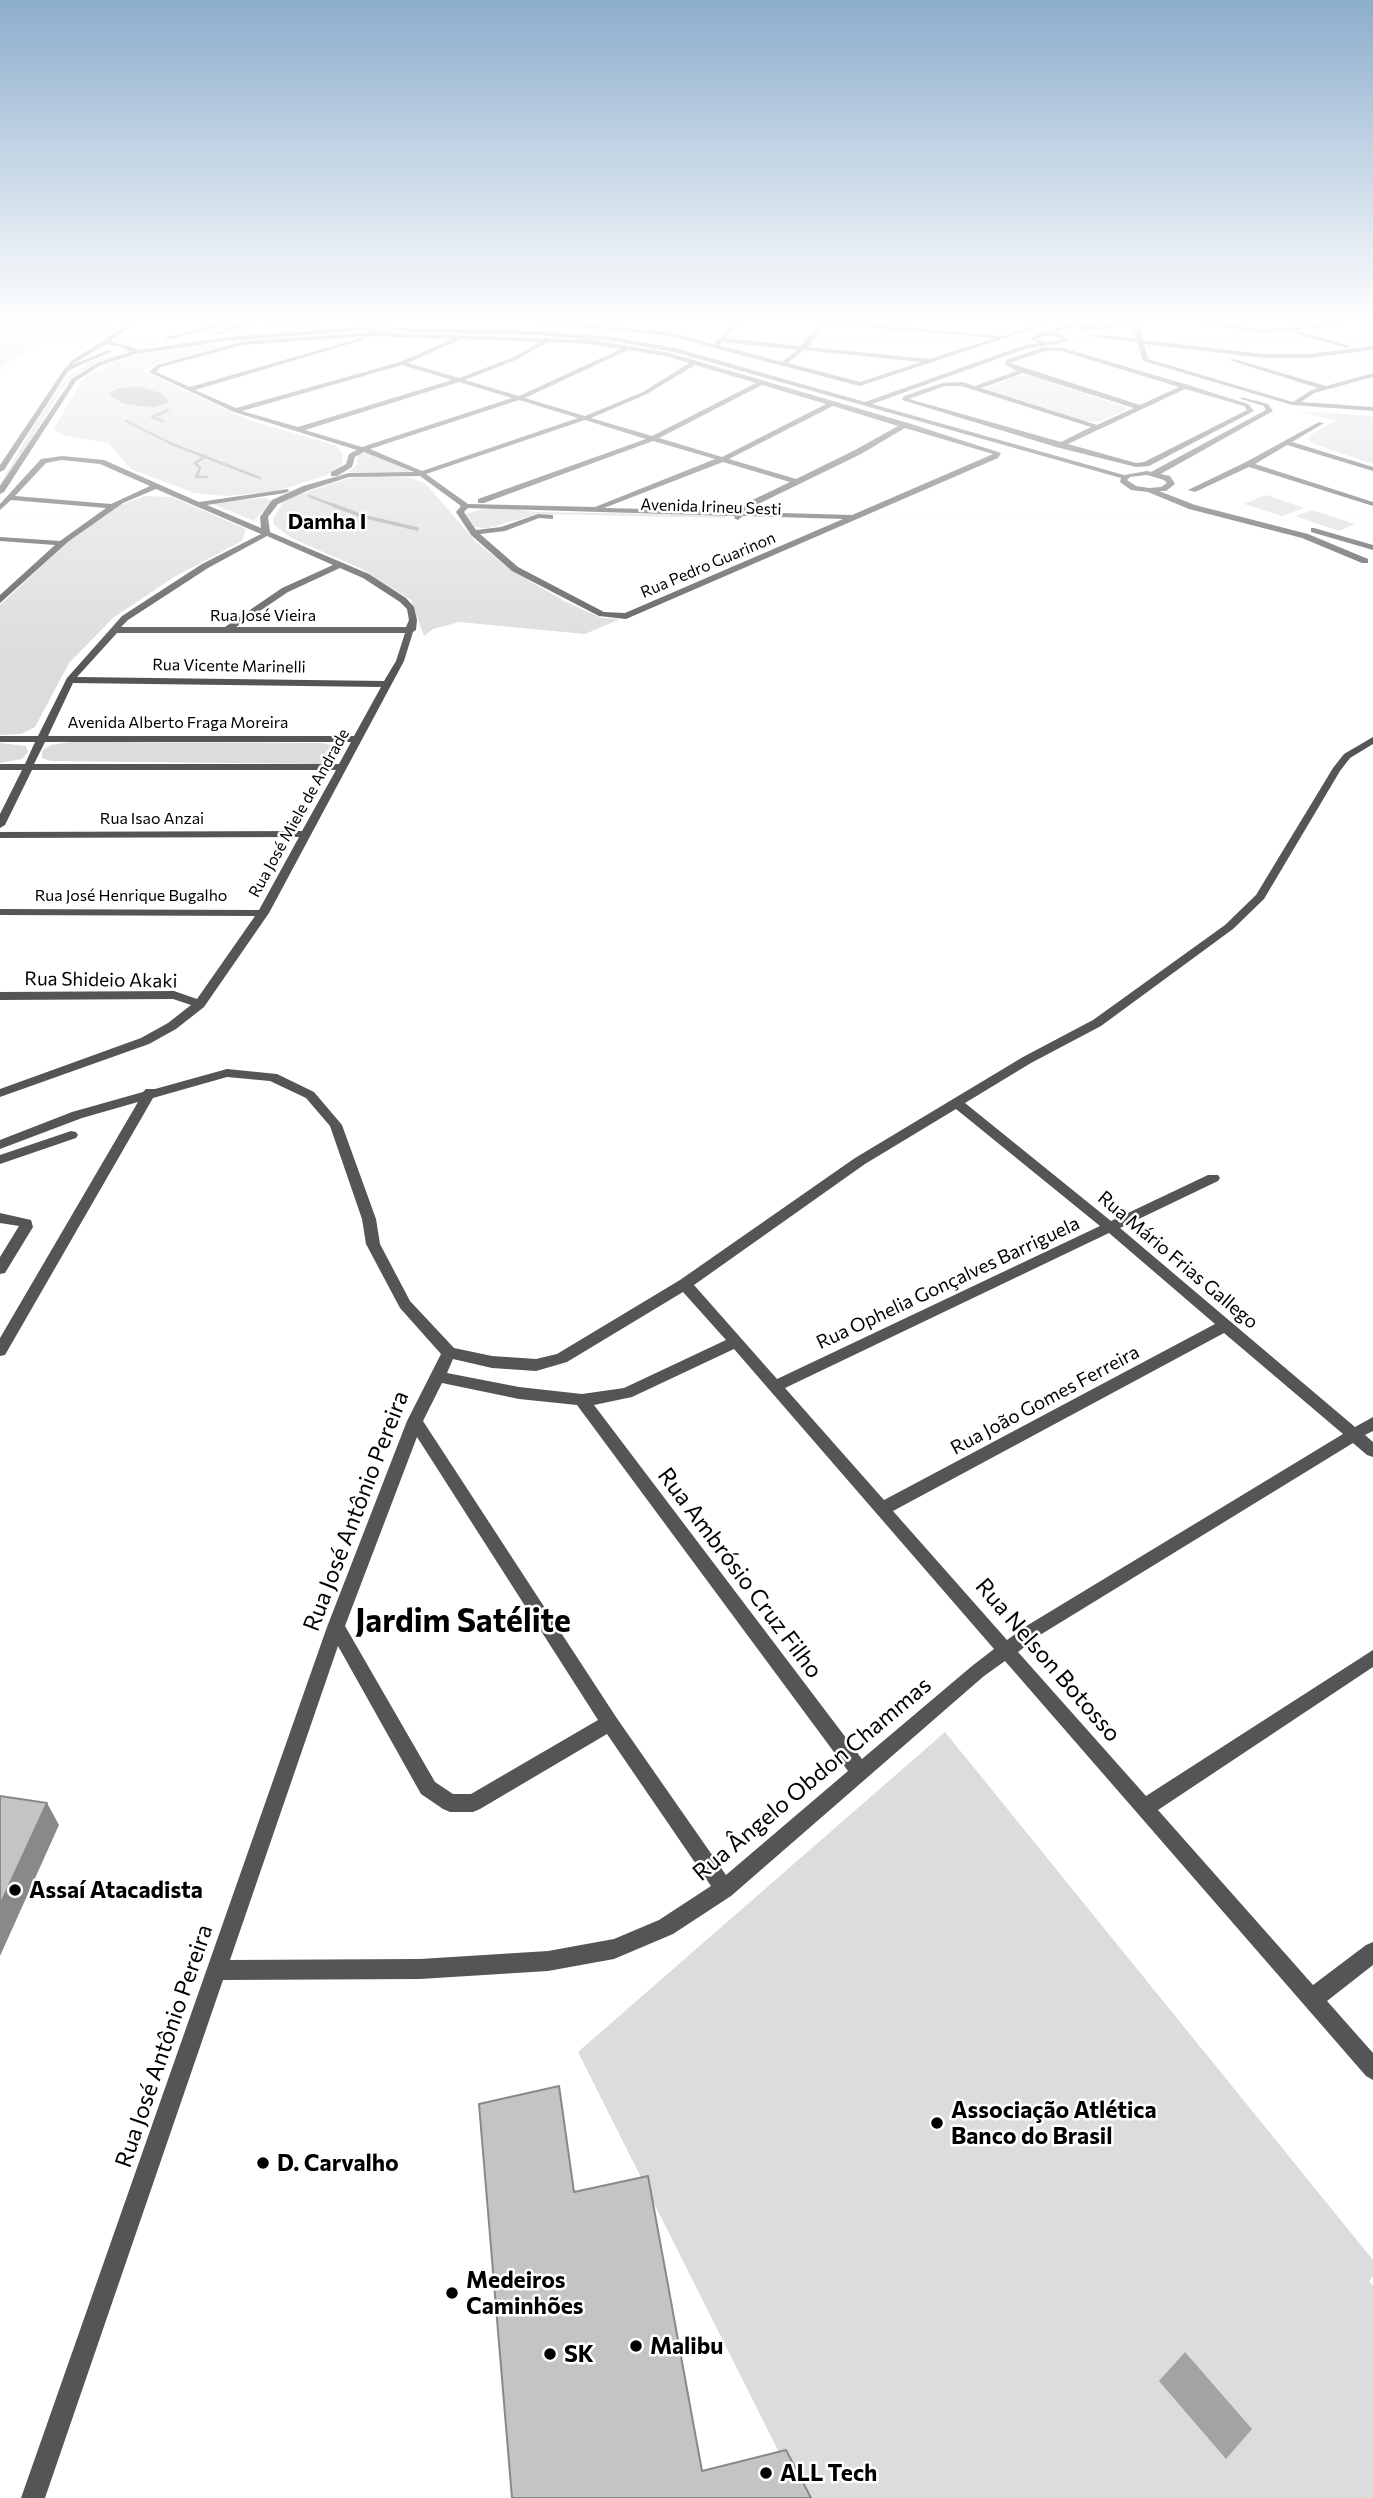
<!DOCTYPE html>
<meta charset="utf-8">
<style>
body{margin:0}
canvas{display:block;background:#fff}
</style>
<canvas width="1373" height="2498"></canvas>
<script>
const c = document.querySelector('canvas').getContext('2d');
c.lineJoin = 'round';
function paint(path, color) { c.fillStyle = color; c.fill(path, 'evenodd'); }
const shape = rows => new Path2D(rows.map(r => 'M' + r).join(''));
function trace(path, color, width, dash) { c.strokeStyle = color; c.lineWidth = width; c.lineCap = dash ? 'butt' : 'round'; c.setLineDash(dash || []); c.stroke(path); }
function write(font, color, halo, rows, align = 'center') {
  c.font = font + ' Commissioner,sans-serif'; c.lineWidth = 5; c.setLineDash([]); c.textBaseline = 'middle'; c.strokeStyle = halo; c.fillStyle = color; for (const [text, x, y, turn = 0] of rows) {
    c.save(); c.translate(x, y); c.rotate((+turn || 0) * Math.PI / 180); c.textAlign = isNaN(turn) ? turn : align; if (halo) c.strokeText(text, 0, 0); c.fillText(text, 0, 0); c.restore();
  }
}
const green = shape([
 [0,320,121,320,93,334,37,343,0,369],
 [236,342,152,365,143,371,251,421,335,445,343,454,342,464,327,475,277,491,226,496,194,493,131,469,108,443,63,435,53,430,83,379,108,364,133,355],
 [127,352,89,367,63,387,0,490,0,484,37,420,67,377,92,361],
 [1016,376,1033,376,1125,407,1126,410,1099,422,1084,421,987,389],
 [1300,411,1373,416,1373,464,1311,443,1309,438,1312,434,1335,421],
 [367,453,412,470,406,473,349,472,357,464,358,455],
 [377,476,411,478,426,484,476,542,511,570,566,602,602,618,620,619,585,634,459,622,433,629,424,636,411,600,362,569,291,538,274,525,273,519,283,502,292,497,350,478],
 [1266,495,1304,508,1282,516,1244,504],
 [146,496,172,497,246,529,242,541,174,577,113,618,69,663,35,727,21,734,0,735,0,605,70,540,117,506],
 [264,498,272,501,254,521,210,503],
 [491,506,538,512,726,515,725,518,538,514,488,528,475,527,466,514],
 [1312,510,1355,524,1339,531,1295,516],
 [70,742,324,743,341,749,339,756,322,764,51,761,42,758,42,751,51,745],
 [0,743,26,746,28,752,22,759,0,763],
 [945,1732,1373,2260,1373,2276,1369,2281,1373,2286,1373,2498,802,2498,578,2052]
]);
const water = shape([
 [140,387,161,393,169,402,155,407,139,406,122,403,108,394,118,388],
 [1185,2352,1252,2429,1226,2459,1159,2381]
]);
const streamFar1 = shape([
 [126,421,172,444,260,478],
 [163,421,152,417,168,410],
 [206,456,195,463,200,468,196,477,207,477],
 [309,496,338,507]
]);
const stream = shape([
 [333,505,362,516,417,529]
]);
const minor = shape([
 [135,320,142,320,110,341,127,346,127,348,106,344,75,363,69,370,65,370,71,361,135,320],
 [300,320,309,320,294,325,291,323,300,320],
 [319,320,327,320,315,325,312,323,319,320],
 [507,320,528,320,664,331,714,344,736,320,742,320,725,338,801,346,823,320,1002,336,1051,320,1059,320,860,386,664,335,507,320],
 [826,324,996,338,929,359,808,347,826,324],
 [722,342,797,350,782,362,719,345,722,342],
 [804,350,921,362,860,382,788,363,804,350],
 [1126,320,1138,320,1143,340,1264,354,1308,354,1373,346,1373,350,1308,358,1264,358,1144,344,1148,359,1293,402,1310,391,1318,388,1229,360,1234,359,1326,386,1373,373,1373,377,1314,393,1301,402,1373,407,1373,411,1292,405,1143,361,1138,343,1092,336,1095,334,1137,339,1132,322,1096,331,1066,326,1069,324,1096,327,1126,320],
 [1184,320,1197,320,1258,329,1308,327,1348,320,1346,323,1298,331,1350,346,1347,348,1296,334,1298,331,1258,333,1184,320],
 [370,332,592,340,666,352,908,423,1001,453,998,458,626,619,599,616,512,571,471,535,456,512,461,506,420,476,349,477,309,490,278,504,268,517,270,532,369,574,406,598,414,607,417,620,416,630,413,632,404,661,269,913,204,1007,176,1029,149,1044,0,1097,0,1089,141,1038,168,1023,191,1005,173,999,0,1000,0,992,174,991,197,999,255,916,0,915,0,909,259,910,299,837,0,838,0,832,302,831,336,770,32,770,5,825,0,828,0,814,22,770,0,770,0,764,25,764,35,742,0,742,0,736,38,736,67,678,122,616,202,564,261,534,156,489,123,503,69,541,0,603,0,595,55,545,0,541,0,537,60,541,106,508,11,500,0,510,0,504,41,459,62,456,104,460,199,502,288,489,289,491,285,493,207,505,261,528,260,517,272,500,303,486,349,473,414,472,364,452,355,457,352,467,337,476,331,476,331,472,346,464,349,454,357,450,234,412,149,372,157,365,244,341,370,332],
 [370,336,452,339,400,362,236,408,195,390,366,339,361,338,190,387,156,372,161,367,244,345,370,336],
 [461,339,540,342,514,357,459,378,408,363,461,339],
 [548,342,592,344,621,349,519,396,465,380,518,359,548,342],
 [628,350,665,356,689,363,643,392,585,416,525,398,628,350],
 [402,365,452,380,298,427,242,411,402,365],
 [695,365,756,383,652,436,591,418,647,394,695,365],
 [459,382,512,398,362,447,305,430,459,382],
 [762,385,826,404,722,457,659,438,762,385],
 [519,400,578,418,422,471,370,449,519,400],
 [833,406,898,426,855,450,796,479,729,459,833,406],
 [585,420,646,439,478,499,478,503,484,503,653,441,715,459,595,507,468,504,426,474,585,420],
 [905,428,993,454,852,515,746,512,748,509,861,454,905,428],
 [62,460,100,464,150,486,111,504,15,496,46,463,62,460],
 [723,462,790,482,742,505,738,511,604,508,723,462],
 [468,508,735,516,734,518,738,520,743,516,843,519,625,613,604,612,518,567,480,534,505,531,539,518,553,519,553,515,538,514,501,527,476,530,464,512,468,508],
 [267,536,333,565,282,588,225,627,121,627,128,620,208,568,267,536],
 [340,568,363,578,400,602,407,609,409,620,406,627,236,627,288,592,340,568],
 [117,633,405,633,396,661,384,681,77,677,117,633],
 [73,683,381,687,354,736,48,736,73,683],
 [45,742,351,742,339,764,34,764,45,742],
 [1044,347,1063,348,1188,385,1248,404,1254,411,1149,466,1136,467,1056,447,902,400,904,396,942,383,962,382,975,386,1017,371,1005,365,1006,360,1044,347],
 [1045,351,1061,351,1179,387,1140,405,1010,363,1045,351],
 [1023,373,1134,408,1097,425,981,388,1023,373],
 [945,386,961,386,1091,427,1061,442,909,399,945,386],
 [1185,389,1244,406,1247,410,1144,462,1136,463,1068,444,1185,389],
 [1241,397,1268,404,1273,411,1157,476,1151,476,1151,472,1266,410,1264,406,1241,399,1241,397],
 [1319,422,1324,423,1292,442,1373,467,1373,471,1287,445,1255,464,1373,502,1373,506,1249,467,1195,492,1188,490,1246,462,1319,422],
 [1373,737,1373,744,1350,758,1340,771,1264,899,1233,929,1101,1026,1031,1063,965,1103,1111,1221,1208,1175,1218,1175,1220,1178,1218,1181,1120,1228,1355,1427,1373,1417,1373,1431,1365,1435,1373,1442,1373,1457,1367,1455,1353,1443,1040,1635,1018,1652,1146,1796,1373,1650,1373,1667,1158,1810,1313,1985,1366,1945,1373,1942,1373,1965,1327,2001,1373,2053,1373,2080,1366,2076,1005,1661,984,1676,731,1896,673,1934,614,1959,548,1971,420,1979,223,1980,45,2498,21,2498,327,1627,407,1421,441,1354,400,1308,366,1244,362,1219,330,1126,306,1098,270,1081,227,1077,153,1098,5,1355,0,1356,0,1338,138,1102,82,1118,0,1149,0,1140,72,1112,143,1092,146,1089,155,1089,227,1069,277,1074,314,1092,342,1125,376,1219,380,1244,410,1301,454,1348,492,1356,536,1359,557,1354,680,1280,855,1158,1023,1057,1093,1020,1225,925,1256,895,1333,768,1344,754,1373,737],
 [956,1109,1100,1226,777,1379,694,1285,865,1164,956,1109],
 [1109,1233,1215,1324,884,1500,785,1388,1109,1233],
 [683,1292,726,1340,624,1388,582,1394,519,1387,447,1373,453,1359,492,1368,536,1371,567,1362,683,1292],
 [1224,1333,1343,1434,1028,1625,1007,1640,893,1511,1224,1333],
 [734,1349,994,1649,972,1666,862,1759,594,1405,632,1397,734,1349],
 [442,1383,519,1399,577,1405,848,1771,726,1875,616,1717,423,1421,442,1383],
 [417,1437,598,1720,471,1794,453,1794,435,1782,345,1626,417,1437],
 [338,1646,421,1794,443,1809,450,1812,473,1812,480,1809,607,1734,711,1886,659,1920,614,1939,548,1951,420,1959,230,1960,338,1646],
 [71,1131,76,1132,78,1135,76,1138,0,1164,0,1155,71,1131],
 [0,1213,31,1220,33,1227,5,1273,0,1274,0,1257,19,1226,0,1223,0,1213]
]);
const tertiary = shape([
 [249,320,283,320,315,323,312,325,255,322,218,335,213,334,249,320],
 [1083,320,1091,320,1053,333,1060,334,1068,340,1068,342,1025,349,872,404,1124,475,1147,471,1170,476,1175,484,1166,491,1159,491,1195,505,1308,534,1368,559,1368,563,1362,563,1302,538,1189,509,1148,492,1131,490,1120,482,1121,478,674,352,613,341,537,335,359,331,226,341,136,354,101,365,76,381,4,492,0,494,0,486,72,379,97,363,130,352,123,348,125,345,140,350,226,337,359,327,537,331,613,337,675,348,865,402,1022,346,1039,343,1029,339,1040,333,1083,320],
 [1043,336,1056,337,1061,340,1048,342,1037,339,1043,336],
 [1147,475,1164,480,1167,483,1161,487,1149,488,1136,486,1127,480,1130,477,1147,475],
 [1104,320,1112,320,1083,330,1078,329,1104,320],
 [222,322,224,325,167,340,164,338,222,322],
 [108,350,113,351,69,370,4,470,0,472,0,465,65,368,108,350],
 [1314,528,1373,545,1373,550,1311,532,1311,528,1314,528]
]);
const shadedWall = shape([
 [47,1803,59,1825,0,1956,0,1905]
]);
const building = shape([
 [0,1796,47,1803,0,1905,0,1796],
 [559,2086,574,2192,648,2176,702,2471,786,2450,811,2498,512,2498,479,2104,559,2086]
]);
const markers = [
 [15,1890,7,"#000"],
 [937,2123,7,"#000"],
 [263,2163,7,"#000"],
 [452,2293,7,"#000"],
 [636,2346,7,"#000"],
 [550,2354,7,"#000"],
 [766,2473,7,"#000"]
];
const farStreetnames = [
 ["Avenida Irineu Sesti",711,507,2],
 ["Rua Pedro Guarinon",708,565,-23],
 ["Rua José Vieira",263,616],
 ["Rua Vicente Marinelli",229,666,1],
 ["Avenida Alberto Fraga Moreira",178,723],
 ["Rua José Miele de Andrade",299,813,-61],
 ["Rua Isao Anzai",152,819],
 ["Rua José Henrique Bugalho",131,896]
];
const streetNames = [
 ["Rua Shideio Akaki",101,980,1],
 ["Rua Mário Frias Gallego",1178,1260,40],
 ["Rua Ophelia Gonçalves Barriguela",948,1283,-25],
 ["Rua João Gomes Ferreira",1045,1400,-28]
];
const farDistrictnames = [
 ["Damha I",327,522]
];
const nearStreetnames = [
 ["Rua José Antônio Pereira",356,1511,-69],
 ["Rua Ambrósio Cruz Filho",740,1573,53],
 ["Rua Nelson Botosso",1048,1660,49],
 ["Rua Ângelo Obdon Chammas",812,1779,-40],
 ["Rua José Antônio Pereira",164,2046,-71]
];
const nearPoinames = [
 ["Assaí Atacadista",29,1890],
 ["Associação Atlética",951,2110],
 ["Banco do Brasil",951,2136],
 ["D. Carvalho",277,2163],
 ["Medeiros",466,2280],
 ["Caminhões",466,2306],
 ["Malibu",650,2346],
 ["SK",564,2354],
 ["ALL Tech",780,2473]
];
const nearDistrictnames = [
 ["Jardim Satélite",463,1621]
];
paint(green, '#dcdcdc');
paint(water, '#a3a3a3');
trace(streamFar1, '#a3a3a3', 2.5);
trace(stream, '#a3a3a3', 3.5);
paint(minor, '#555');
paint(tertiary, '#555');
paint(shadedWall, '#898989');
paint(building, '#c4c4c4');
trace(building, '#898989', 2);
const sky = c.createLinearGradient(0, 0, 0, 669);
sky.addColorStop(0, '#8cadcc');
sky.addColorStop(0.48, '#fff');
sky.addColorStop(1, '#ffffff00');
c.fillStyle = sky;
c.fillRect(0, 0, 1373, 669);
for (const [x, y, r, color] of markers) { const dot = new Path2D(); dot.arc(x, y, r, 0, 2 * Math.PI); c.fillStyle = color; c.fill(dot); trace(dot, '#fff', 2.5); }
write('16px', '#000', '#fff', farStreetnames);
write('19px', '#000', '#fff', streetNames);
write('bold 21px', '#000', '#fff', farDistrictnames);
write('23px', '#000', '#fff', nearStreetnames);
write('bold 23px', '#000', '#fff', nearPoinames, 'left');
write('bold 32px', '#000', '#fff', nearDistrictnames);
</script>
